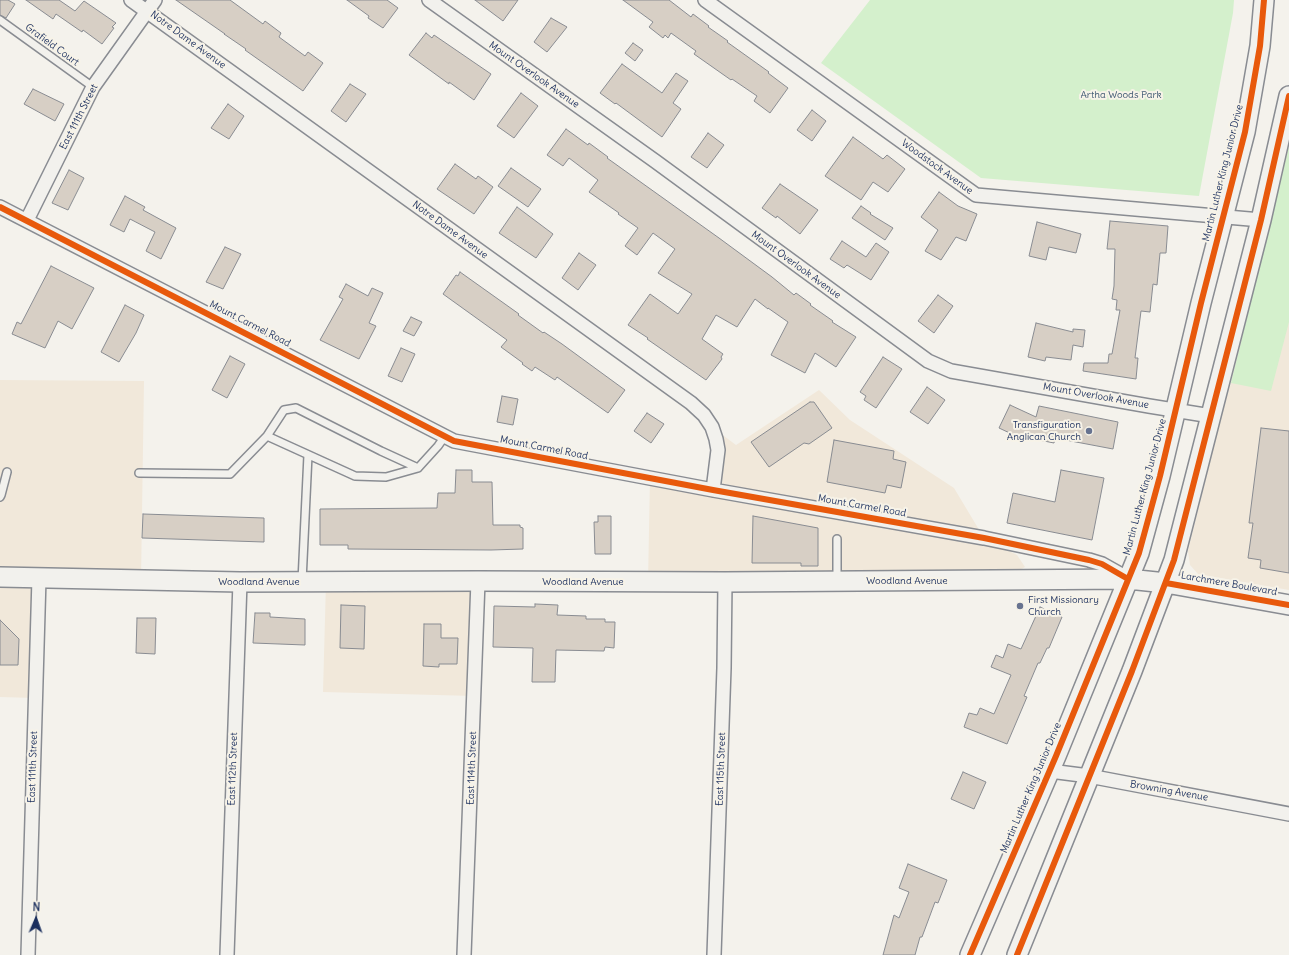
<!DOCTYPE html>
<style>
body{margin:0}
#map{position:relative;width:1289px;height:955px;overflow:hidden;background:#f4f2ec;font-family:Delius,sans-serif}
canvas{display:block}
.north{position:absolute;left:16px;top:899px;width:40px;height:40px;-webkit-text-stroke:3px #f7f3e8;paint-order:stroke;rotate:2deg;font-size:11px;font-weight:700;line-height:16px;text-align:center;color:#1b2f5e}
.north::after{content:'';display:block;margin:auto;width:14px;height:18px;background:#1b2f5e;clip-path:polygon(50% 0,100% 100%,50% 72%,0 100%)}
</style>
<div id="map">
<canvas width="1289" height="955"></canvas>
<div class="north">N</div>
</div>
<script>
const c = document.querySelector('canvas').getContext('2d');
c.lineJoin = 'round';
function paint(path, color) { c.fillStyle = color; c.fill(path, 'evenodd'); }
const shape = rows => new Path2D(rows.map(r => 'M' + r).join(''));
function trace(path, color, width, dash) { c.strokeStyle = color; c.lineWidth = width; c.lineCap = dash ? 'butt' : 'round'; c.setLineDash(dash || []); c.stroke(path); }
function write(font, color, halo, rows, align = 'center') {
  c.font = font + ' Delius,sans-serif'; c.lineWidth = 4; c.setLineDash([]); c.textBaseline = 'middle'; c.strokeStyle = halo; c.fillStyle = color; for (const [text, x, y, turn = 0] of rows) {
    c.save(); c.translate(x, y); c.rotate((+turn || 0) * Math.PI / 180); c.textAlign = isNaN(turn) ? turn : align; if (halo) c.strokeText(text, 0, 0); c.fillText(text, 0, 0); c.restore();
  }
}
const built = shape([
 [1289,146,1289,590,1198,574,1190,565,1188,551,1220,421,1231,383],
 [0,380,144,381,141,580,39,578,35,698,0,697],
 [819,390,850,420,954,488,984,538,1017,555,1025,567,1003,580,648,582,650,478,713,490,712,427,736,445],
 [478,581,474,696,323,692,326,582]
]);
const green = shape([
 [870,0,1234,0,1233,13,1199,196,981,178,821,63],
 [1289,146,1289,322,1271,391,1231,383]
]);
const building = shape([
 [0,0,8,0,15,4,6,18,0,15,0,0],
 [26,0,59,0,75,11,84,1,116,23,112,27,114,28,102,44,83,30,82,32,56,14,53,19,26,0],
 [176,0,230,0,263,24,265,21,281,33,279,37,305,56,308,52,323,63,303,91,245,50,246,49,224,34,225,34,176,0],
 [347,0,387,0,398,8,383,28,368,18,369,16,347,0],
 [475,0,518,0,503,21,475,0],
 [623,0,669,0,691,17,693,14,709,26,708,27,728,41,727,42,769,72,768,73,788,88,770,113,754,101,757,96,732,79,731,80,694,54,696,51,671,33,668,38,665,35,663,38,649,27,653,22,623,0],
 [551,18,567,27,547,52,534,42,551,18],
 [426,33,432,38,434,35,491,74,474,100,449,82,449,84,409,55,426,33],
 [633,43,643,50,635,61,625,53,633,43],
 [622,64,662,93,676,73,688,81,673,103,681,109,662,137,616,103,615,104,600,93,622,64],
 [350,84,366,94,346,122,331,111,350,84],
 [33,89,64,104,55,121,24,104,33,89],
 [521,93,538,106,514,138,497,126,521,93],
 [228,104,244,116,229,139,211,128,228,104],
 [812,110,826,121,812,141,797,130,812,110],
 [566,129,588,145,589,143,608,157,607,158,719,238,772,277,794,295,796,293,811,304,810,305,833,321,832,322,856,337,836,367,815,353,805,373,771,355,788,322,768,308,768,309,755,299,737,327,716,315,702,339,723,354,721,357,722,359,706,380,647,339,648,338,628,325,650,294,678,314,692,294,658,273,675,249,653,233,637,255,625,246,638,228,618,214,619,213,589,192,598,180,569,158,563,166,547,155,566,129],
 [708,133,724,145,707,168,691,157,708,133],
 [853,137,883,159,887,155,905,169,888,192,873,182,861,200,825,176,853,137],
 [455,164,476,179,478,176,493,187,474,214,437,189,455,164],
 [511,168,541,189,528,207,498,186,511,168],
 [69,170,84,178,68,210,52,203,69,170],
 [780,184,818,210,800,234,777,216,776,218,762,208,780,184],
 [939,192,958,206,977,214,966,241,956,237,941,260,925,251,938,230,921,217,939,192],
 [125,196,145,207,143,210,176,228,161,259,146,251,155,232,130,219,124,232,110,225,125,196],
 [861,206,871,213,870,214,893,228,885,240,852,218,861,206],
 [517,207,553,234,536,258,499,233,517,207],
 [1110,221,1168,226,1166,253,1160,253,1157,285,1153,284,1150,312,1141,311,1135,358,1138,358,1136,379,1083,371,1084,363,1108,363,1109,354,1112,354,1120,310,1116,310,1117,300,1112,299,1114,286,1115,249,1107,249,1110,221],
 [1037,222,1081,234,1076,253,1049,247,1046,260,1029,256,1037,222],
 [842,241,866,257,876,243,889,252,871,280,847,265,844,268,830,259,842,241],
 [225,247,241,254,223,289,206,282,225,247],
 [579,253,596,265,578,290,562,278,579,253],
 [51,266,94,288,72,329,58,321,45,348,12,334,17,322,21,324,51,266],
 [460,272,519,314,518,315,543,333,544,332,562,344,625,390,608,413,557,377,555,380,535,367,532,371,522,364,523,363,501,347,507,340,443,294,456,275,458,276,460,272],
 [346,284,368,296,372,288,383,293,369,323,376,326,359,359,320,340,343,299,339,297,346,284],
 [938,295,953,306,934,333,918,321,938,295],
 [125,305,144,315,136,333,119,362,101,352,125,305],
 [411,317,422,322,414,336,403,331,411,317],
 [1036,323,1073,332,1073,329,1085,330,1083,347,1073,345,1071,360,1046,357,1045,361,1028,357,1036,323],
 [401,348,415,354,402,382,388,376,401,348],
 [230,356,245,364,227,398,212,390,230,356],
 [883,357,902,369,876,408,864,400,866,396,860,392,883,357],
 [927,387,945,400,928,424,910,412,927,387],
 [502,396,518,399,513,425,497,422,502,396],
 [810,402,814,402,832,428,809,444,804,443,769,467,751,442,810,402],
 [1010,405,1036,417,1039,406,1118,422,1113,449,1055,438,1054,443,1014,435,999,428,1010,405],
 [647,413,664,424,651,443,634,431,647,413],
 [1261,428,1289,431,1289,573,1260,568,1261,560,1248,558,1253,523,1249,523,1261,428],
 [834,440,894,451,893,459,906,462,901,488,887,485,885,493,827,482,834,440],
 [456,470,472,470,472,482,492,482,493,525,520,525,520,527,523,528,523,549,491,550,348,549,348,545,320,545,320,509,437,508,438,493,455,493,456,470],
 [1061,470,1104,478,1092,540,1007,523,1013,493,1055,502,1061,470],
 [143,514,264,518,264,542,142,538,143,514],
 [598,516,611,516,611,554,595,554,594,522,598,522,598,516],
 [753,516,818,528,818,566,801,566,801,563,752,563,753,516],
 [535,604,558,605,557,615,586,616,586,619,605,619,605,622,615,622,614,648,605,647,604,651,556,650,555,682,532,682,533,648,493,647,494,606,535,607,535,604],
 [341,605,365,606,364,649,340,648,341,605],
 [1040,607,1062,617,1049,648,1047,648,1040,663,1038,663,1024,696,1027,697,1007,744,964,727,969,713,977,715,980,708,994,714,1011,675,991,667,996,655,1003,658,1008,644,1021,649,1040,607],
 [255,613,270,613,270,617,305,619,305,645,253,643,255,613],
 [137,618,156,618,155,654,136,653,137,618],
 [0,620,19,639,18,665,0,665,0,620],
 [424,624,441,624,441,638,458,638,457,664,439,664,439,667,423,666,424,624],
 [963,772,986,782,974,809,951,799,963,772],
 [908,864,947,880,938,903,935,902,922,937,920,937,915,955,883,955,894,915,899,918,909,892,899,888,908,864]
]);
const lane = shape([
 [0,20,93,87],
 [418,468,386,477,355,476,267,436,284,410,296,408,381,451,418,468,438,446,445,436],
 [139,473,230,474,267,436],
 [0,497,1,495,7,472],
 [837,539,837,581],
 [302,581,308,455]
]);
const street = shape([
 [131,0,691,403,704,415,712,427,716,439,718,450,713,490],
 [429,0,655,161,928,361,951,371,1149,406,1211,416],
 [705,0,976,195,1261,220],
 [0,207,454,441,713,490,984,538,1089,560,1102,564,1127,578],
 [27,220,93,87,155,0],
 [1050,771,1089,776,1289,814],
 [28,955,39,578],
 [227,955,240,582],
 [464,955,478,581],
 [714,955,724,668,725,582]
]);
const secondary = shape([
 [0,577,240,582,478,581,725,582,1128,579,1166,583,1289,605],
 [970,955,1056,756,1139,553,1160,476,1201,303,1245,132,1260,46,1264,0],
 [1017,955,1132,671,1174,560,1261,220,1289,96]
]);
const cycleway = shape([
 [0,207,454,441,713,490,984,538,1089,560,1102,564,1128,579],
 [1166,583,1289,605],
 [970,955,1056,756,1139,553,1160,476,1201,303,1245,132,1260,46,1264,0],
 [1017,955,1132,671,1174,560,1261,220,1289,96]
]);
const markers = [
 [1089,431,4,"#677390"],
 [1020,606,4,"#677390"]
];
const streetNames = [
 ["Notre Dame Avenue",188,40,36],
 ["Grafield Court",52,45,36],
 ["Mount Overlook Avenue",534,75,35],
 ["East 111th Street",79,117,-63],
 ["Woodstock Avenue",937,167,36],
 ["Martin Luther King Junior Drive",1223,173,-76],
 ["Notre Dame Avenue",450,230,36],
 ["Mount Overlook Avenue",796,265,36],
 ["Mount Carmel Road",250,324,27],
 ["Mount Overlook Avenue",1096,396,10],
 ["Mount Carmel Road",544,448,11],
 ["Martin Luther King Junior Drive",1145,487,-75],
 ["Mount Carmel Road",862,506,10],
 ["Woodland Avenue",907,581],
 ["Woodland Avenue",259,582],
 ["Woodland Avenue",583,582],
 ["Larchmere Boulevard",1229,584,10],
 ["East 111th Street",33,767,-88],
 ["East 114th Street",472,768,-88],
 ["East 112th Street",233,769,-88],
 ["East 115th Street",721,769,-88],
 ["Martin Luther King Junior Drive",1031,788,-67],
 ["Browning Avenue",1169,791,10]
];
const parkNames = [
 ["Artha Woods Park",1121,95]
];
const poiNames = [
 ["Transfiguration",1081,425],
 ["Anglican Church",1081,437],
 ["First Missionary",1028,600,"left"],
 ["Church",1028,612,"left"]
];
paint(built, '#f1e8da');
paint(green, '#d4f0cc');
paint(building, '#d7cfc5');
trace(building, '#898c92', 1);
trace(lane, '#898c92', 10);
trace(street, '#898c92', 16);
trace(secondary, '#898c92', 22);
trace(lane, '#f2f1ed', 7);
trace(street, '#f2f1ed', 13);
trace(secondary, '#f2f1ed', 19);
trace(cycleway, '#e8590c', 6);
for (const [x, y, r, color] of markers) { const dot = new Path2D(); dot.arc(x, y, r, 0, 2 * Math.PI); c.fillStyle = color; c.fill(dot); trace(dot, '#f7f3e8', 1.5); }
write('10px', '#1b2f5e', '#f7f3e8', streetNames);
write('10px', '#3b556f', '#f7f3e8', parkNames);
write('10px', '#1b2f5e', '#f7f3e8', poiNames, 'right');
</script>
